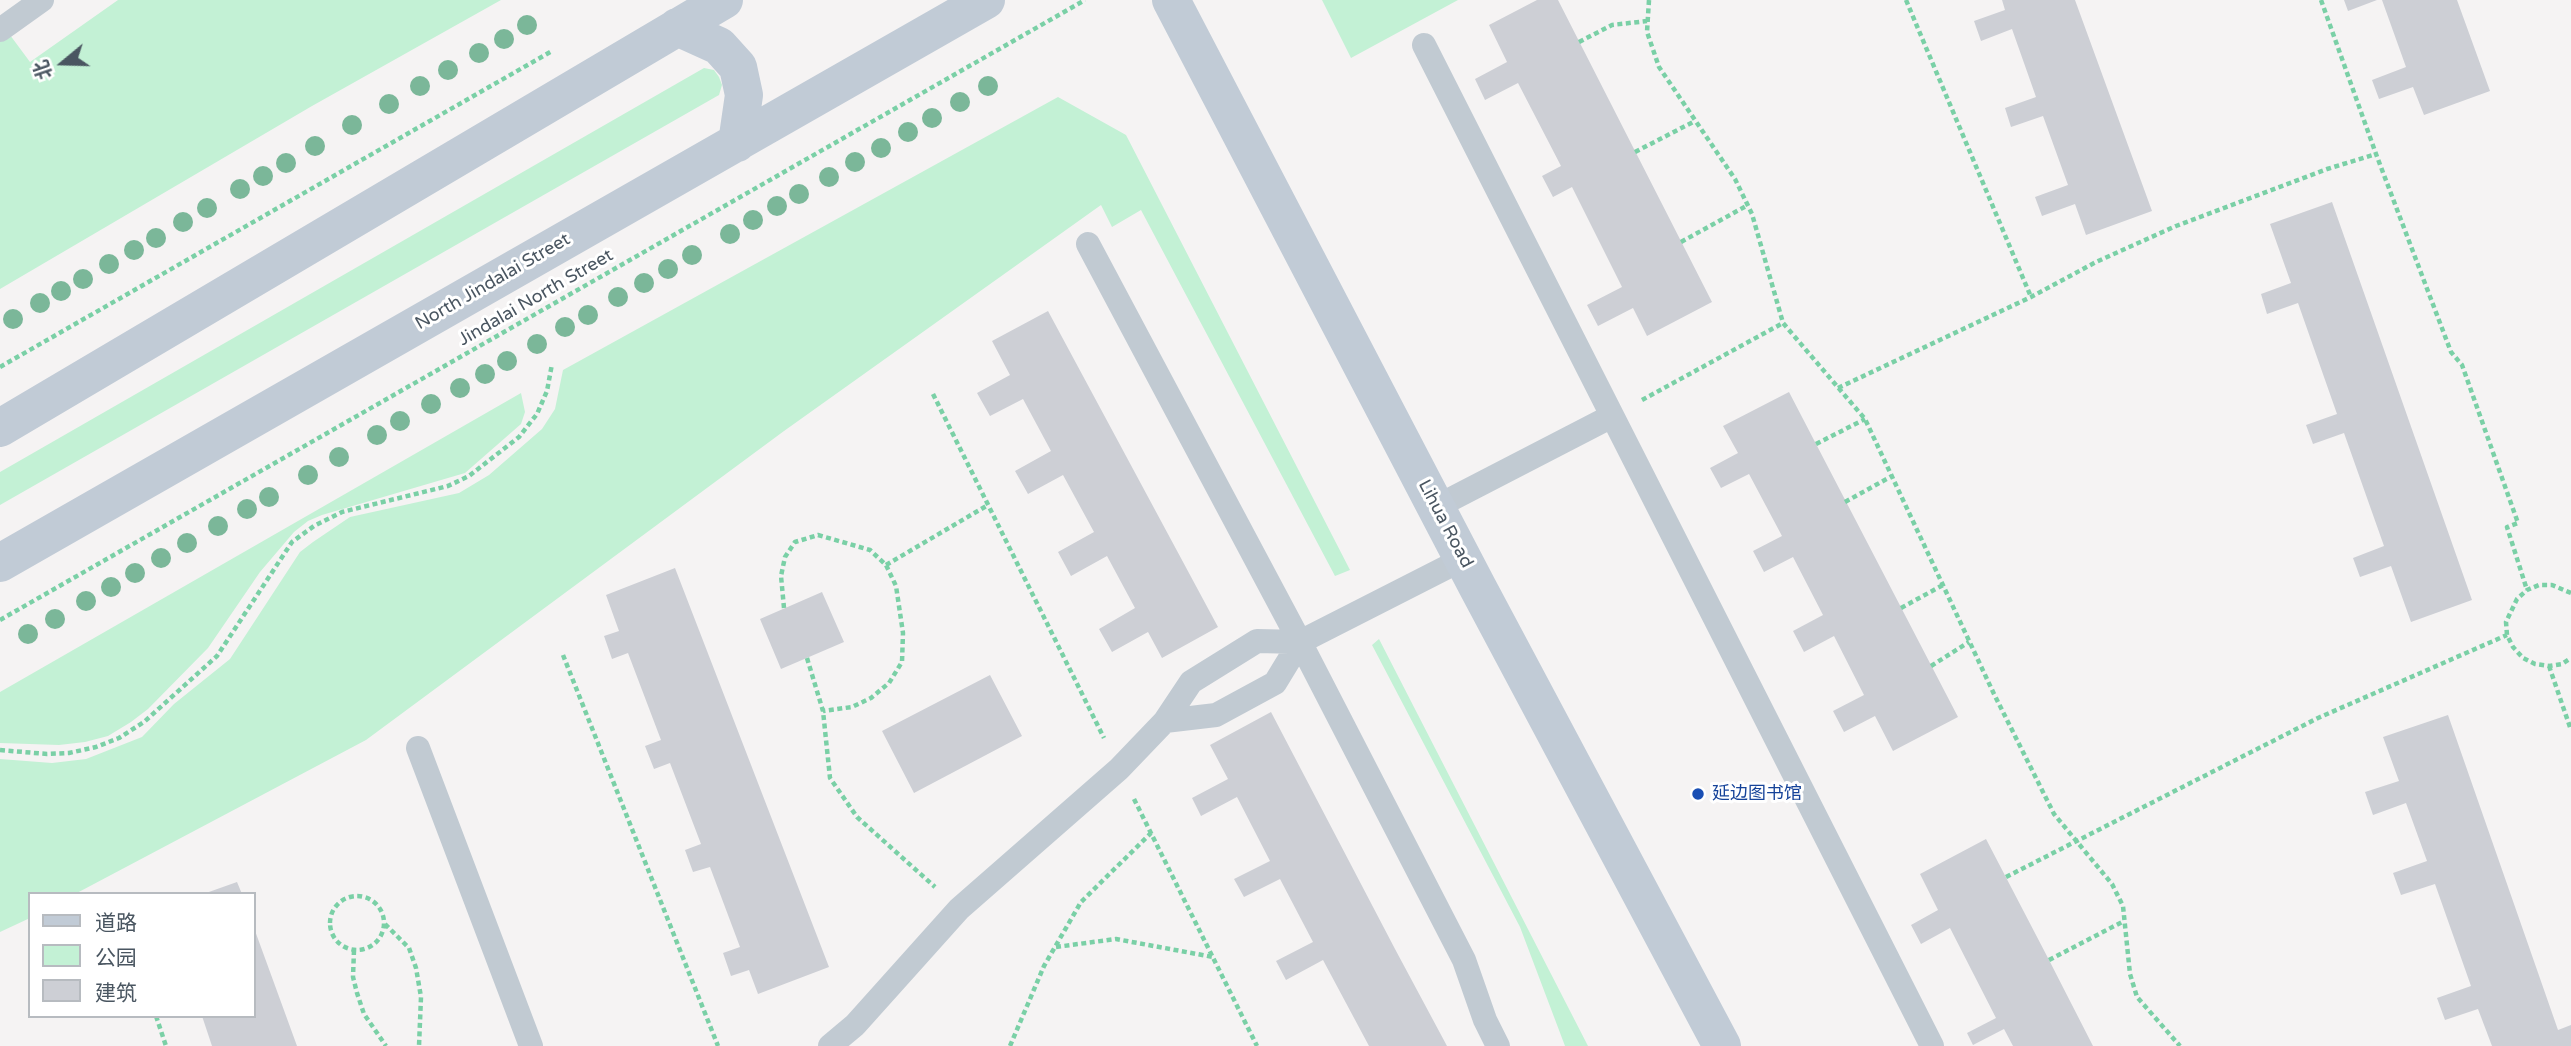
<!DOCTYPE html>
<meta charset="utf-8">
<style>
body{margin:0}
#map{position:relative;width:2571px;height:1046px;overflow:hidden;background:#f5f3f3;font-family:"Varela Round","Noto Sans SC",sans-serif}
canvas{display:block}
.legend{position:absolute;left:28px;top:892px;width:228px;height:126px;box-sizing:border-box;background:#fff;border:2px solid #b7bbc0;margin:0;padding:9px 12px;list-style:none;font-size:21px;color:#4a5661}
.legend li{display:flex;align-items:center;gap:14px;height:35px}
.legend b{width:35px;border:2px solid #b7bbc0}
.north{position:absolute;left:28px;top:28px;width:70px;height:70px;-webkit-text-stroke:5px #fff;paint-order:stroke;rotate:251deg;font-size:19px;font-weight:700;line-height:28px;text-align:center;color:#4a5661}
.north::after{content:'';display:block;margin:auto;width:24px;height:32px;background:#4a5661;clip-path:polygon(50% 0,100% 100%,50% 72%,0 100%)}
</style>
<div id="map">
<canvas width="2571" height="1046"></canvas>
<ul class="legend">
<li><b style="height:9px;background:#c1cbd6"></b>道路</li>
<li><b style="height:19px;background:#c3f1d5"></b>公园</li>
<li><b style="height:19px;background:#cdcfd5"></b>建筑</li>
</ul>
<div class="north">北</div>
</div>
<script>
const c = document.querySelector('canvas').getContext('2d');
c.lineJoin = 'round';
function paint(path, color) { c.fillStyle = color; c.fill(path, 'evenodd'); }
const shape = rows => new Path2D(rows.map(r => 'M' + r).join(''));
function trace(path, color, width, dash) { c.strokeStyle = color; c.lineWidth = width; c.lineCap = dash ? 'butt' : 'round'; c.setLineDash(dash || []); c.stroke(path); }
function write(font, color, halo, rows, align = 'center') {
  c.font = font + ' "Varela Round","Noto Sans SC",sans-serif'; c.lineWidth = 6; c.setLineDash([]); c.textBaseline = 'middle'; c.strokeStyle = halo; c.fillStyle = color; for (const [text, x, y, turn = 0] of rows) {
    c.save(); c.translate(x, y); c.rotate((+turn || 0) * Math.PI / 180); c.textAlign = isNaN(turn) ? turn : align; if (halo) c.strokeText(text, 0, 0); c.fillText(text, 0, 0); c.restore();
  }
}
const green = shape([
 [118,0,501,0,312,106,0,289,0,41,10,35,30,62],
 [1322,0,1458,0,1351,58],
 [704,68,714,70,719,77,722,85,719,95,0,505,0,472],
 [1058,97,1126,135,1350,570,1335,576,1141,210,1112,227,1101,205,784,431,366,740,75,894,30,894,30,918,0,932,0,759,52,763,86,759,142,737,174,704,230,659,300,552,313,542,350,517,459,493,489,475,542,429,555,409,563,370],
 [521,393,525,412,521,424,465,473,322,515,308,521,294,532,260,572,208,648,148,709,131,722,108,736,85,742,59,745,0,743,0,692],
 [1379,639,1588,1046,1565,1046,1520,927,1372,645]
]);
const building = shape([
 [1537,0,1558,0,1712,302,1647,336,1633,308,1598,326,1587,305,1622,287,1572,187,1553,197,1542,176,1561,166,1518,83,1485,100,1475,79,1507,62,1489,25],
 [2002,0,2075,0,2152,211,2086,235,2075,204,2042,216,2035,197,2068,185,2043,116,2011,127,2005,108,2036,97,2012,29,1981,41,1974,21,2005,10],
 [2344,0,2377,0,2348,11],
 [2382,0,2457,0,2490,91,2424,115,2413,87,2379,99,2372,80,2406,67],
 [2332,202,2472,600,2411,622,2391,566,2360,577,2353,558,2384,546,2344,433,2313,444,2306,425,2337,414,2298,303,2267,314,2261,294,2291,283,2270,224],
 [1048,311,1218,627,1162,658,1148,632,1112,652,1099,629,1135,608,1107,556,1071,576,1058,552,1094,532,1063,475,1028,494,1015,471,1051,451,1023,399,990,416,977,393,1010,375,992,341],
 [1789,392,1958,717,1893,751,1875,716,1844,732,1833,711,1864,695,1834,636,1804,652,1793,631,1823,615,1793,557,1764,572,1753,551,1782,536,1749,474,1721,488,1710,468,1738,453,1723,426],
 [675,568,829,967,758,994,749,970,731,976,723,953,740,947,710,867,693,872,685,850,701,844,670,763,654,769,645,746,661,740,628,653,612,659,604,636,619,631,606,595],
 [822,592,844,642,781,669,760,619],
 [990,675,1022,736,914,793,882,731],
 [1271,712,1395,949,1447,1046,1369,1046,1323,960,1286,980,1276,961,1313,942,1280,879,1244,897,1234,879,1270,861,1237,797,1201,816,1192,798,1228,779,1210,745],
 [2448,715,2558,1030,2571,1025,2571,1046,2492,1046,2478,1009,2445,1020,2437,998,2471,986,2435,884,2401,895,2393,873,2427,861,2406,803,2373,815,2365,792,2399,781,2383,737],
 [1986,839,2049,960,2093,1046,2013,1046,2004,1029,1973,1045,1967,1033,1996,1018,1950,928,1921,944,1911,925,1938,910,1920,874],
 [237,882,242,894,206,894,206,893],
 [254,928,297,1046,212,1046,202,1016,254,1016]
]);
const path = shape([
 [1649,0,1647,32,1659,67,1735,179,1752,214,1783,323,1865,419,1994,694,2054,814,2112,884,2123,906,2130,974,2137,997,2180,1046],
 [1906,0,2031,297],
 [2321,0,2376,154,2451,352,2462,365,2518,523,2507,527,2527,590],
 [1579,42,1612,25,1647,21],
 [1635,152,1695,121],
 [1681,242,1748,205],
 [0,367,552,51],
 [1838,388,2031,297,2096,262,2176,226,2327,169,2376,154],
 [933,394,1104,738],
 [1642,400,1783,323],
 [1816,444,1865,419],
 [1845,502,1892,476],
 [886,565,988,505],
 [2571,593,2552,585,2539,585,2527,590,2517,599,2506,622,2507,635,2513,647,2523,658,2535,664,2549,666,2562,664,2571,658],
 [784,608,781,576,785,557,795,542,818,535,870,550,886,565,896,586,903,633,902,662,889,683,871,698,852,707,823,711],
 [1901,608,1943,585],
 [0,620,1085,0],
 [563,655,718,1046],
 [807,658,823,711,830,778,857,817,935,887],
 [1931,666,1969,642],
 [2549,666,2571,730],
 [0,750,47,754,69,753,96,747,119,738,144,722,217,656,292,542,314,526,342,512,448,486,469,476,519,437,537,414,547,391,552,364],
 [1134,799,1257,1046],
 [2006,877,2318,718,2507,635],
 '330 923a27 27 0 1 1 54 0a27 27 0 1 1-54 0Z',
 [385,924,409,948,416,968,421,997,419,1046],
 [1056,947,1116,939,1213,957],
 [354,950,353,977,357,993,364,1014,386,1046],
 [2049,960,2124,921],
 [156,1016,166,1046],
 [1010,1046,1044,966,1081,902,1151,833]
]);
const lane = shape([
 [0,30,42,0],
 [1424,45,1932,1046],
 [1088,244,1300,642,1464,960,1485,1020,1498,1046],
 [1436,507,1612,416],
 [1165,721,1216,715,1275,683,1300,642],
 [418,748,531,1046],
 [830,1046,855,1025,959,909,1119,769,1165,721,1191,682,1257,641,1300,642,1463,559]
]);
const secondary = shape([
 [1171,0,1477,586,1722,1046],
 [677,27,719,46,738,67,744,95,737,143],
 [0,428,724,0],
 [0,563,986,0]
]);
const trees = [
 [527,25],
 [504,39],
 [479,53],
 [448,70],
 [420,86],
 [988,86],
 [960,102],
 [389,104],
 [932,118],
 [352,125],
 [908,132],
 [315,146],
 [881,148],
 [855,162],
 [286,163],
 [263,176],
 [829,177],
 [240,189],
 [799,194],
 [777,206],
 [207,208],
 [753,220],
 [183,222],
 [730,234],
 [156,238],
 [134,250],
 [692,255],
 [109,264],
 [668,269],
 [83,279],
 [644,283],
 [61,291],
 [618,297],
 [40,303],
 [588,315],
 [13,319],
 [565,327],
 [537,344],
 [507,361],
 [485,374],
 [460,388],
 [431,404],
 [400,421],
 [377,435],
 [339,457],
 [308,475],
 [269,497],
 [247,509],
 [218,526],
 [187,543],
 [161,558],
 [135,573],
 [111,587],
 [86,601],
 [55,619],
 [28,634]
];
const markers = [
 [1698,794,7,"#1a4fb4"]
];
const streetNames = [
 ["North Jindalai Street",493,282,-30],
 ["Jindalai North Street",536,298,-30],
 ["Lihua Road",1445,524,62]
];
const transitNames = [
 ["延边图书馆",1712,794]
];
paint(green, '#c3f1d5');
paint(building, '#cdcfd5');
trace(path, '#7ad0a6', 4.5, [5, 3.5]);
trace(lane, '#c1cad2', 24);
trace(secondary, '#c1cbd6', 38);
c.fillStyle = '#7bb799';
for (const [x, y] of trees) { c.beginPath(); c.arc(x, y, 10, 0, 2 * Math.PI); c.fill(); }
for (const [x, y, r, color] of markers) { const dot = new Path2D(); dot.arc(x, y, r, 0, 2 * Math.PI); c.fillStyle = color; c.fill(dot); trace(dot, '#fff', 2.5); }
write('18px', '#4a5661', '#fff', streetNames);
write('18px', '#164399', '#fff', transitNames, 'left');
</script>
